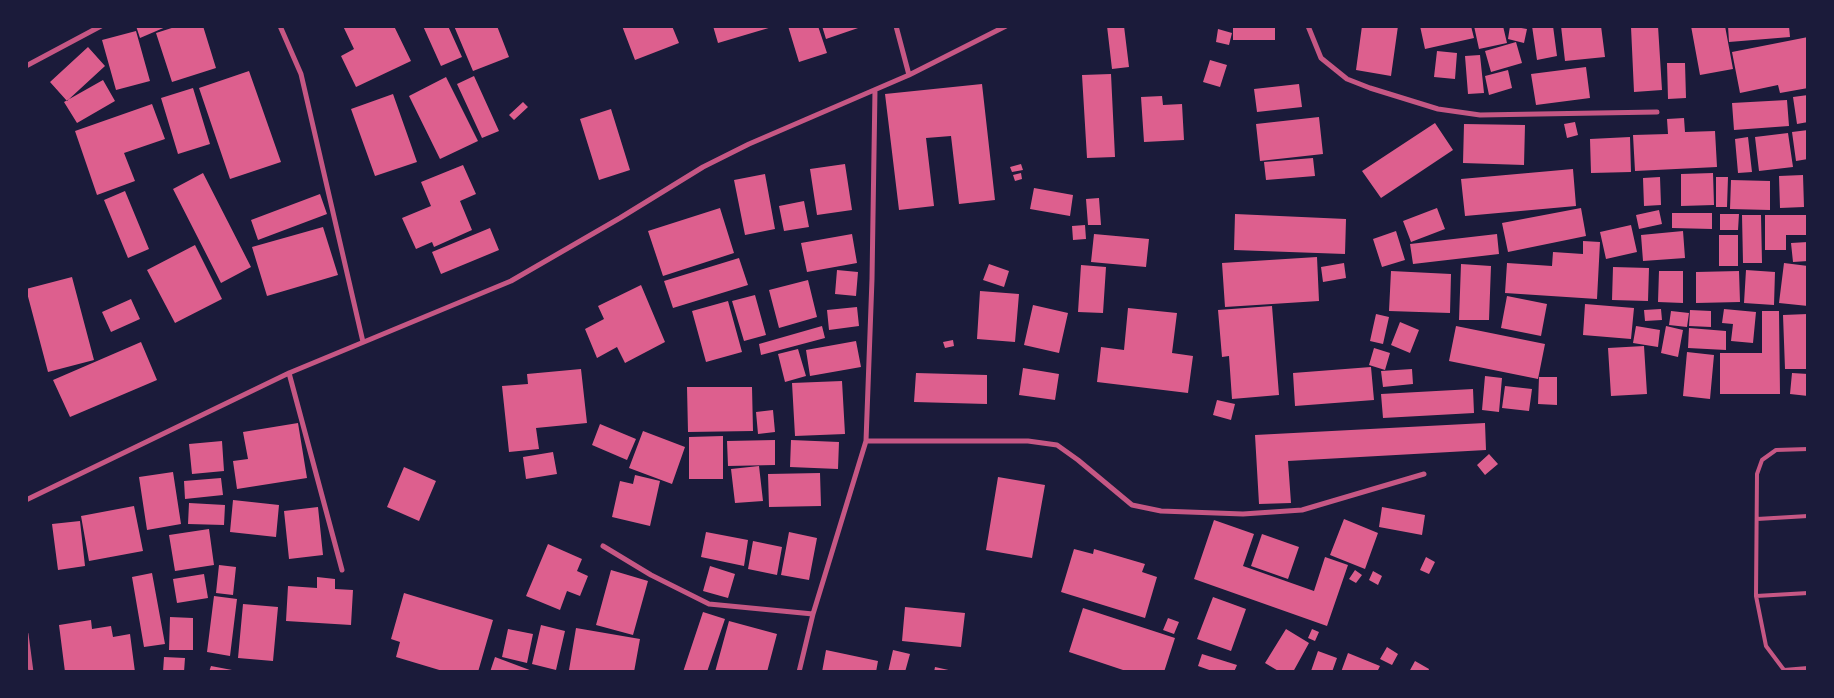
<!DOCTYPE html>
<style>
body{margin:0}
#map{position:relative;width:1834px;height:698px;overflow:hidden;background:#1b1b3a;font-family:Lato,sans-serif}
canvas{display:block}
.frame{position:absolute;inset:0;border:28px solid #1b1b3a;pointer-events:none}
</style>
<div id="map">
<canvas width="1834" height="698"></canvas>
<div class="frame"></div>
</div>
<script>
const c = document.querySelector('canvas').getContext('2d');
c.lineJoin = 'round';
function paint(path, color) { c.fillStyle = color; c.fill(path, 'evenodd'); }
const shape = rows => new Path2D(rows.map(r => 'M' + r).join(''));
function trace(path, color, width, dash) { c.strokeStyle = color; c.lineWidth = width; c.lineCap = dash ? 'butt' : 'round'; c.setLineDash(dash || []); c.stroke(path); }
const building = shape([
 [136,26,168,26,140,38],
 [178,26,203,26,216,68,172,82,156,33],
 [343,26,394,26,411,61,356,87,341,56,354,49],
 [423,26,448,26,462,57,441,66],
 [454,26,497,26,509,57,473,71],
 [622,26,672,26,679,43,635,60],
 [713,26,772,26,772,27,718,43],
 [788,26,818,26,827,53,799,62],
 [822,26,861,26,861,27,826,39],
 [1107,26,1124,26,1129,67,1112,69],
 [1233,26,1275,26,1275,40,1233,40],
 [1362,26,1398,26,1391,76,1356,70],
 [1420,26,1471,26,1474,38,1425,49],
 [1474,26,1503,26,1507,43,1479,49],
 [1510,26,1527,29,1524,43,1508,39],
 [1532,26,1553,26,1557,56,1537,60],
 [1561,26,1601,26,1605,57,1565,61],
 [1658,26,1662,90,1634,92,1631,27],
 [1691,26,1725,26,1733,69,1700,75],
 [1728,26,1789,26,1790,37,1729,42],
 [1218,29,1232,33,1229,45,1216,42],
 [136,31,150,81,116,90,102,40],
 [1808,37,1808,88,1780,93,1778,85,1740,93,1732,52],
 [1516,42,1522,63,1491,72,1485,51],
 [88,47,105,66,67,101,50,82],
 [1437,51,1457,53,1455,79,1434,77],
 [1480,55,1484,93,1468,94,1465,56],
 [1210,60,1227,65,1220,87,1203,82],
 [1667,63,1685,63,1686,98,1668,99],
 [1586,67,1590,98,1536,105,1531,74],
 [1508,70,1512,88,1489,95,1485,76],
 [249,71,281,162,230,179,199,88],
 [1111,74,1115,157,1087,158,1082,75],
 [474,76,499,131,482,138,457,84],
 [446,77,478,141,440,159,409,96],
 [103,80,115,101,77,123,64,102],
 [982,84,995,200,959,204,951,136,926,138,934,206,899,210,885,94],
 [1299,84,1302,107,1257,112,1254,89],
 [193,88,210,144,178,154,161,98],
 [393,94,417,162,375,176,351,109],
 [1808,95,1808,122,1797,124,1793,97],
 [1162,96,1163,105,1182,104,1184,140,1144,142,1141,97],
 [1787,100,1789,126,1734,130,1732,103],
 [523,102,528,107,514,120,509,115],
 [152,104,165,139,124,153,135,181,97,195,75,131],
 [611,109,630,170,599,180,580,119],
 [1319,117,1323,154,1260,161,1256,124],
 [1684,118,1685,132,1715,131,1717,167,1635,171,1633,135,1668,134,1667,119],
 [1575,122,1578,135,1567,138,1564,124],
 [1435,123,1453,150,1381,198,1362,171],
 [1464,124,1525,125,1524,165,1463,163],
 [1808,130,1808,159,1796,161,1792,132],
 [1788,133,1793,167,1759,171,1755,137],
 [1630,137,1631,172,1591,173,1590,139],
 [1748,137,1752,172,1738,173,1735,139],
 [1313,158,1315,176,1266,180,1264,162],
 [845,164,852,210,817,215,810,169],
 [1021,164,1023,170,1012,172,1010,167],
 [463,165,476,194,460,201,472,230,434,247,432,242,416,249,402,218,431,206,421,182],
 [1573,169,1576,206,1465,216,1461,179],
 [203,173,251,267,221,283,173,189],
 [1021,173,1022,179,1015,181,1013,175],
 [1713,173,1714,205,1681,206,1681,174],
 [765,174,775,229,745,235,734,180],
 [1803,175,1804,207,1780,208,1779,176],
 [1660,177,1661,205,1644,206,1643,178],
 [1716,177,1728,177,1727,207,1716,207],
 [1731,180,1770,181,1770,210,1730,209],
 [1034,188,1073,195,1070,216,1030,209],
 [125,191,149,249,128,258,104,200],
 [320,194,327,214,258,240,251,220],
 [1099,198,1101,225,1088,225,1086,199],
 [804,201,809,227,784,231,779,206],
 [720,208,734,253,663,276,648,231],
 [1437,208,1445,229,1411,242,1403,221],
 [1581,208,1586,236,1508,252,1502,223],
 [1659,210,1662,224,1639,229,1636,215],
 [1672,213,1712,213,1712,229,1672,228],
 [1235,214,1346,219,1345,254,1234,250],
 [1720,214,1739,214,1738,230,1720,230],
 [1742,215,1761,215,1762,263,1743,263],
 [1765,215,1807,215,1807,235,1786,235,1786,250,1765,250],
 [1085,225,1086,239,1073,240,1072,226],
 [1631,225,1637,252,1606,259,1600,232],
 [323,227,338,275,267,296,252,247],
 [490,228,499,250,441,274,432,252],
 [1396,231,1405,260,1382,267,1373,239],
 [1683,231,1685,258,1643,261,1641,235],
 [852,234,857,263,807,272,801,243],
 [1094,234,1149,239,1146,267,1091,262],
 [1497,234,1499,254,1413,264,1410,244],
 [1719,235,1738,235,1738,266,1719,266],
 [1583,241,1600,242,1597,299,1505,293,1507,263,1552,266,1553,252,1583,254],
 [1808,242,1808,261,1793,262,1791,243],
 [195,245,222,299,175,323,147,270],
 [1317,257,1319,301,1225,307,1222,263],
 [739,258,748,285,673,308,664,281],
 [1344,263,1346,278,1323,282,1321,267],
 [1784,263,1808,266,1808,306,1779,303],
 [989,264,1009,271,1004,287,983,280],
 [1461,264,1491,266,1489,320,1459,320],
 [1081,265,1106,267,1103,313,1078,312],
 [1613,267,1649,268,1648,301,1612,300],
 [837,270,858,272,856,296,835,294],
 [1746,270,1775,272,1774,305,1744,303],
 [1391,271,1451,274,1450,313,1389,311],
 [1659,271,1683,271,1683,303,1658,302],
 [1739,271,1740,302,1696,303,1696,272],
 [72,277,94,360,48,372,26,289],
 [808,280,817,317,779,328,769,290],
 [641,285,665,342,625,363,617,347,597,358,585,329,604,319,598,306],
 [980,291,1019,294,1015,342,977,339],
 [755,295,766,335,744,341,732,301],
 [1507,296,1547,304,1541,336,1501,328],
 [131,299,140,319,111,332,102,312],
 [728,301,742,352,706,362,692,311],
 [1585,304,1634,308,1631,339,1583,335],
 [1033,305,1068,313,1059,353,1024,345],
 [1272,306,1279,395,1232,399,1229,356,1222,357,1218,310],
 [857,307,859,326,829,330,827,310],
 [1128,308,1177,313,1172,353,1193,356,1188,393,1097,382,1101,347,1124,350],
 [1661,309,1662,320,1645,321,1644,310],
 [1724,309,1756,312,1753,343,1731,341,1733,324,1722,323],
 [1690,310,1711,311,1711,327,1689,326],
 [1671,311,1689,313,1687,327,1669,325],
 [1762,311,1779,311,1780,394,1720,394,1720,353,1762,353],
 [1376,314,1389,317,1383,344,1370,341],
 [1808,314,1808,369,1785,369,1783,315],
 [1400,322,1419,330,1410,353,1391,345],
 [822,326,825,338,761,355,759,344],
 [1456,326,1545,344,1538,379,1449,361],
 [1636,326,1660,330,1658,347,1633,343],
 [1666,326,1683,330,1678,357,1661,353],
 [1689,328,1726,331,1726,350,1688,348],
 [953,340,954,346,945,348,943,342],
 [856,341,861,367,810,376,806,350],
 [141,342,157,380,70,417,53,380],
 [1644,346,1647,394,1611,396,1608,348],
 [1374,348,1390,353,1385,370,1369,365],
 [798,349,806,376,785,382,778,354],
 [1687,352,1714,355,1710,399,1683,396],
 [1371,367,1374,400,1295,406,1293,373],
 [1023,368,1059,374,1055,400,1019,395],
 [581,369,587,423,536,428,539,449,509,452,502,386,528,384,527,374],
 [1412,369,1413,384,1383,387,1381,371],
 [916,373,987,375,987,404,914,402],
 [1792,373,1808,374,1808,396,1790,394],
 [1485,376,1502,378,1499,412,1482,410],
 [1539,377,1557,377,1557,405,1538,404],
 [842,381,845,434,795,436,792,383],
 [1505,386,1532,389,1529,411,1502,408],
 [687,387,752,387,753,431,688,432],
 [1473,389,1474,413,1383,418,1381,394],
 [1217,400,1235,404,1231,420,1213,415],
 [773,410,775,432,758,434,756,412],
 [298,423,307,478,237,489,233,461,248,459,243,432],
 [1485,423,1486,450,1288,461,1291,503,1259,504,1255,435],
 [600,424,636,439,627,460,592,445],
 [643,431,685,447,672,484,629,468],
 [723,436,723,479,689,479,689,437],
 [775,440,775,465,728,466,727,441],
 [791,440,839,442,838,469,790,467],
 [222,441,224,471,192,474,189,444],
 [553,452,557,474,526,479,523,457],
 [1489,454,1498,464,1485,475,1477,465],
 [759,466,763,501,735,503,731,469],
 [404,467,436,481,419,521,387,507],
 [173,472,181,524,147,530,139,477],
 [820,473,821,506,769,507,768,474],
 [635,475,660,481,650,526,612,517,620,481,633,484],
 [998,477,1045,485,1032,558,986,550],
 [221,478,223,495,185,499,184,481],
 [233,500,279,505,276,537,230,532],
 [189,503,225,505,224,525,188,524],
 [134,506,143,551,89,561,81,516],
 [318,507,323,555,289,559,284,511],
 [1382,507,1425,515,1422,535,1379,527],
 [1344,519,1378,533,1365,569,1330,555],
 [1214,520,1254,534,1243,566,1314,591,1325,557,1348,565,1327,626,1194,579],
 [80,521,85,566,58,570,52,524],
 [209,529,214,565,175,571,169,535],
 [706,532,748,540,744,566,701,557],
 [789,532,817,538,809,580,781,575],
 [1262,534,1299,547,1288,579,1251,566],
 [753,541,782,547,777,575,748,569],
 [548,544,582,559,577,571,588,576,580,596,567,591,560,610,526,596],
 [1074,549,1093,554,1094,549,1145,564,1142,572,1157,577,1145,618,1061,592],
 [1426,557,1435,562,1429,574,1420,570],
 [219,565,236,567,233,595,216,593],
 [710,566,735,574,728,598,703,591],
 [611,570,648,581,633,635,596,625],
 [1355,570,1362,575,1356,583,1349,579],
 [1373,571,1382,576,1378,585,1369,580],
 [152,573,165,644,144,647,132,577],
 [204,574,208,598,177,603,173,579],
 [317,577,335,579,335,589,353,590,351,625,286,621,288,586,317,588],
 [404,593,493,620,478,672,446,672,396,657,400,642,391,639],
 [214,596,237,599,230,656,207,652],
 [1213,597,1246,609,1231,651,1197,639],
 [243,604,278,607,273,661,238,658],
 [905,607,965,613,961,647,902,641],
 [1083,608,1175,638,1164,672,1129,672,1069,652],
 [703,612,725,619,707,672,683,672],
 [170,617,193,618,193,650,169,650],
 [1168,618,1179,622,1174,634,1163,630],
 [91,620,92,629,111,626,113,637,130,634,135,672,65,672,59,625],
 [729,621,777,634,767,672,715,672],
 [541,625,565,631,556,670,532,664],
 [576,628,640,639,634,672,578,672,569,670],
 [508,629,533,634,527,663,502,657],
 [1286,629,1309,643,1293,672,1280,672,1265,663],
 [1312,629,1319,632,1315,641,1308,638],
 [1387,647,1398,654,1392,665,1380,659],
 [826,650,878,661,876,672,822,672],
 [893,650,910,654,905,672,888,672],
 [1318,651,1337,658,1332,672,1311,671],
 [1348,653,1380,666,1377,672,1341,672],
 [1202,654,1237,665,1234,672,1215,672,1198,666],
 [164,657,185,658,184,672,163,672],
 [495,657,535,672,490,672],
 [1415,661,1429,669,1428,672,1409,672],
 [211,666,232,670,232,672,209,672],
 [935,667,953,671,953,672,934,672]
]);
const service = shape([
 [1808,449,1776,450,1762,460,1757,474,1756,596,1766,646,1784,670,1808,668],
 [1757,519,1808,516],
 [1756,596,1808,593]
]);
const minor = shape([
 [280,26,301,74,363,342],
 [896,26,909,75],
 [1308,26,1321,58,1347,79,1370,88,1438,109,1480,115,1657,112],
 [26,66,101,26],
 [289,373,342,570],
 [866,441,1028,441,1057,445,1078,460,1132,505,1161,511,1243,514,1302,510,1424,474],
 [26,500,289,373,511,281,620,218,703,167,749,144,909,75,1006,26],
 [603,546,651,575,709,604,813,614],
 [26,634,31,672],
 [799,672,813,614,866,441,872,279,875,90]
]);
paint(building, '#dd5f8e');
trace(service, '#c65784', 4);
trace(minor, '#c65784', 5);
</script>
